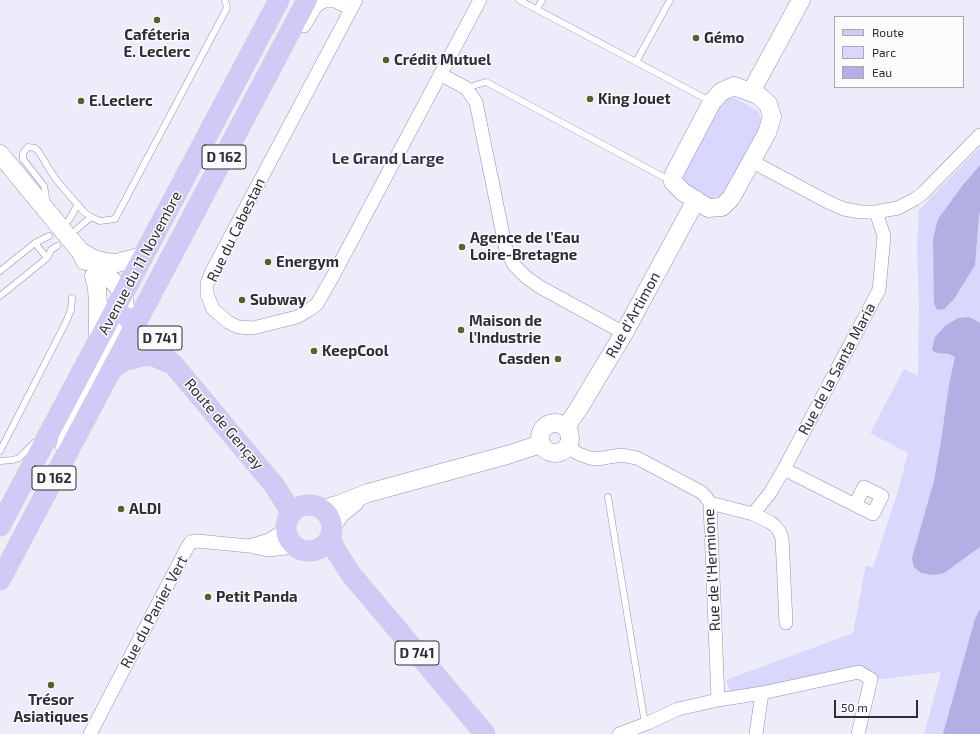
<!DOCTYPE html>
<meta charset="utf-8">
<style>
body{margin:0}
#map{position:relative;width:980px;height:734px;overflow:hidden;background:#edecfa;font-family:"Exo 2",sans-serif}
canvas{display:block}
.legend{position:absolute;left:834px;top:16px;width:130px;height:72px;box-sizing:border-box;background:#fbfbfb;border:1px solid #a9a9ae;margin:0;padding:5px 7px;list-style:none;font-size:12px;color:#2e2d3a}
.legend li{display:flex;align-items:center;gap:8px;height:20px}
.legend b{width:20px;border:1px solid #a9a9ae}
.scale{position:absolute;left:834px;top:700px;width:84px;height:18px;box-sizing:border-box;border:2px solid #2e2d3a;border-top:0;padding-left:5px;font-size:12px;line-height:14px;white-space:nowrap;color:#2e2d3a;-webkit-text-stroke:3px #fbfbfb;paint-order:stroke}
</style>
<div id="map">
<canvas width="980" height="734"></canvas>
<ul class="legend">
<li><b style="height:5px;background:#d0cbf6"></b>Route</li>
<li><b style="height:11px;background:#d9d7fc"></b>Parc</li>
<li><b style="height:11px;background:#b3aee3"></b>Eau</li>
</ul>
<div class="scale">50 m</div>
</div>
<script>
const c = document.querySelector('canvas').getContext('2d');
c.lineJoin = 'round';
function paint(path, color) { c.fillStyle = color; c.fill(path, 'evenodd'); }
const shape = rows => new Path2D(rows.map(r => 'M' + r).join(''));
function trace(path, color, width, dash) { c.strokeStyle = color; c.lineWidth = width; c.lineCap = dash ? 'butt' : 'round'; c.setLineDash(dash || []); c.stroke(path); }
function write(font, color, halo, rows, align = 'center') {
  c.font = font + ' "Exo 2",sans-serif'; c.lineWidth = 3; c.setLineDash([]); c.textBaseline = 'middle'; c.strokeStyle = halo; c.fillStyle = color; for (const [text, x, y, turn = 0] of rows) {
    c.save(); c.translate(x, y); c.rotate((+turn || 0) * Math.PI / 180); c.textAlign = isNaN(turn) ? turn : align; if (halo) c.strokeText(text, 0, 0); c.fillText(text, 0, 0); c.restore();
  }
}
const green = shape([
 [735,98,758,111,762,121,761,127,723,198,714,200,700,195,688,188,682,179,683,170,719,103,726,99],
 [980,147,980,734,924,734,941,672,874,680,869,673,731,693,726,680,853,633,866,565,873,568,898,491,908,453,870,433,904,369,918,376,919,307,917,248,919,210]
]);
const water = shape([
 [980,165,980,212,979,215,975,265,954,299,944,309,937,310,934,303,933,239,938,219,963,185],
 [969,317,980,323,980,547,944,573,933,575,921,573,914,567,912,558,934,481,941,441,949,385,955,357,949,354,937,353,932,350,935,337,945,326,958,318],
 [980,609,980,734,943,734,975,619]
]);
const lane = shape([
 [519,0,710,101],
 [537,9,542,0],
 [636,62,670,0],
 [466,88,486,82,671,181],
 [45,203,46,197,44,186,23,159,23,153,28,147,35,148,39,152,51,172,58,182,84,212,91,217,100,221,115,219,227,8,225,0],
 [69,220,78,204],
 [77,229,91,217],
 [35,243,47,258],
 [0,271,35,243,49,236],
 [0,296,47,258,51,250,57,246],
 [0,451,65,324,71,310,72,298],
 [0,461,13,460,19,458,34,443],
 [608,497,645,724]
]);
const street = shape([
 [356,0,211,273,207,284,207,294,213,309,228,322,238,327,253,328,297,317,309,310,317,304,333,276,480,0],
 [304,26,316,6,324,1,335,1,351,9],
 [440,74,466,88,476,102,506,250,514,265,526,277,540,287,624,333],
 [751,161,828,202,844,209,860,212,876,212,898,208,915,199,923,193,980,135],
 [567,447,579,454,590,458,597,459,621,455,637,458,701,492,706,497,710,503,718,700],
 [784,469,855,505,873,514,882,496,864,487,855,505],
 [710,503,753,514,770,522,775,526,779,531,782,538,786,623],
 [753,514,770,493,784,469,879,290,884,236,876,212],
 [285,527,280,533,269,540,249,546,268,550,294,547],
 [90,734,188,546,191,542,197,541,249,546],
 [619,734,648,723,678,709,718,700,762,693,859,672,871,679,858,734],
 [756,734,762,693]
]);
const secondary = shape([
 [734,86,758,95,768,104,772,117,767,133,731,198,722,207,708,208,683,192,673,182,674,174,712,102,721,92,734,86],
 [751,92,801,0],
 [0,154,80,251,85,261],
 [94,259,105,262,117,263,143,256],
 [94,276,97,288,98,305,98,341],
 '540 438a15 15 0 1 1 30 0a15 15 0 1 1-30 0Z',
 [566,427,579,408,624,333,696,200],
 [65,447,74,414,126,315,123,293,94,259,80,251],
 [323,509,337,505,368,493,507,455,541,444],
 [332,526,340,514,355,502]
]);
const primary = shape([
 [127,317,153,349,173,364,274,485,288,507,290,515],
 [112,369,123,361,145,355,156,357,168,362],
 '286 528a23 23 0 1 1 46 0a23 23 0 1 1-46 0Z',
 [0,526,279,0],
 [330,538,336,551,350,573,485,734],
 [0,580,307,0]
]);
const markers = [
 [157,20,4,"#5d5e2b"],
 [696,38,4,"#5d5e2b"],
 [386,60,4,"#5d5e2b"],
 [590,99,4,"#5d5e2b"],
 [81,101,4,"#5d5e2b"],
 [462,247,4,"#5d5e2b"],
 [268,262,4,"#5d5e2b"],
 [242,300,4,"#5d5e2b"],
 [461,330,4,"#5d5e2b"],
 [314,351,4,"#5d5e2b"],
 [558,359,4,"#5d5e2b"],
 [121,509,4,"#5d5e2b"],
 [208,597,4,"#5d5e2b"],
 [51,685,4,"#5d5e2b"]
];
const shields = [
 [224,157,44],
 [160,338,44],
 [54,478,44],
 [417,653,44]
];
const shieldNames = [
 ["D 162",224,157],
 ["D 741",160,338],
 ["D 162",54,478],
 ["D 741",417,653]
];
const poiNames = [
 ["Caféteria",157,35,"center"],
 ["E. Leclerc",157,52,"center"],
 ["Gémo",704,38],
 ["Crédit Mutuel",394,60],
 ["King Jouet",598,99],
 ["E.Leclerc",89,101],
 ["Agence de l'Eau",470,238],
 ["Loire-Bretagne",470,255],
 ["Energym",276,262],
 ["Subway",250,300],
 ["Maison de",469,321],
 ["l'Industrie",469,338],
 ["KeepCool",322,351],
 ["Casden",550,359,"right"],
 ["ALDI",129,509],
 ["Petit Panda",216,597],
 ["Trésor",51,700,"center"],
 ["Asiatiques",51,717,"center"]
];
const streetNames = [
 ["Rue du Cabestan",236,230,-64],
 ["Avenue du 11 Novembre",140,263,-62],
 ["Rue d'Artimon",633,315,-61],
 ["Rue de la Santa Maria",837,369,-62],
 ["Route de Gençay",224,424,50],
 ["Rue de l'Hermione",712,570,-93],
 ["Rue du Panier Vert",154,612,-62]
];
const neighbourhoodNames = [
 ["Le Grand Large",388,159]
];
paint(green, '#d9d7fc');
paint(water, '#b3aee3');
trace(lane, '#9391b1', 7);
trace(street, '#9391b1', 14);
trace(secondary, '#9391b1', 19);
trace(primary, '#cdcdd0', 21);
trace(lane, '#fff', 6);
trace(street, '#fff', 13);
trace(secondary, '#fff', 18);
trace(primary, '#d0cbf6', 20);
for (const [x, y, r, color] of markers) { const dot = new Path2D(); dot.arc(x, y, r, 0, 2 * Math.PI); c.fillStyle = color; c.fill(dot); trace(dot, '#fbfbfb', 1.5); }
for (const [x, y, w] of shields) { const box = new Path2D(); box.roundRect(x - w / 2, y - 12, w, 24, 3); c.fillStyle = '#fbfbfb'; c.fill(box); trace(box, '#2e2d3a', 1); }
write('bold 14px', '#2e2d3a', null, shieldNames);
write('bold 15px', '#2e2d3a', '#fbfbfb', poiNames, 'left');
write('15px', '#2e2d3a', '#fbfbfb', streetNames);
write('bold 16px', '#393651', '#fbfbfb', neighbourhoodNames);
</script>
